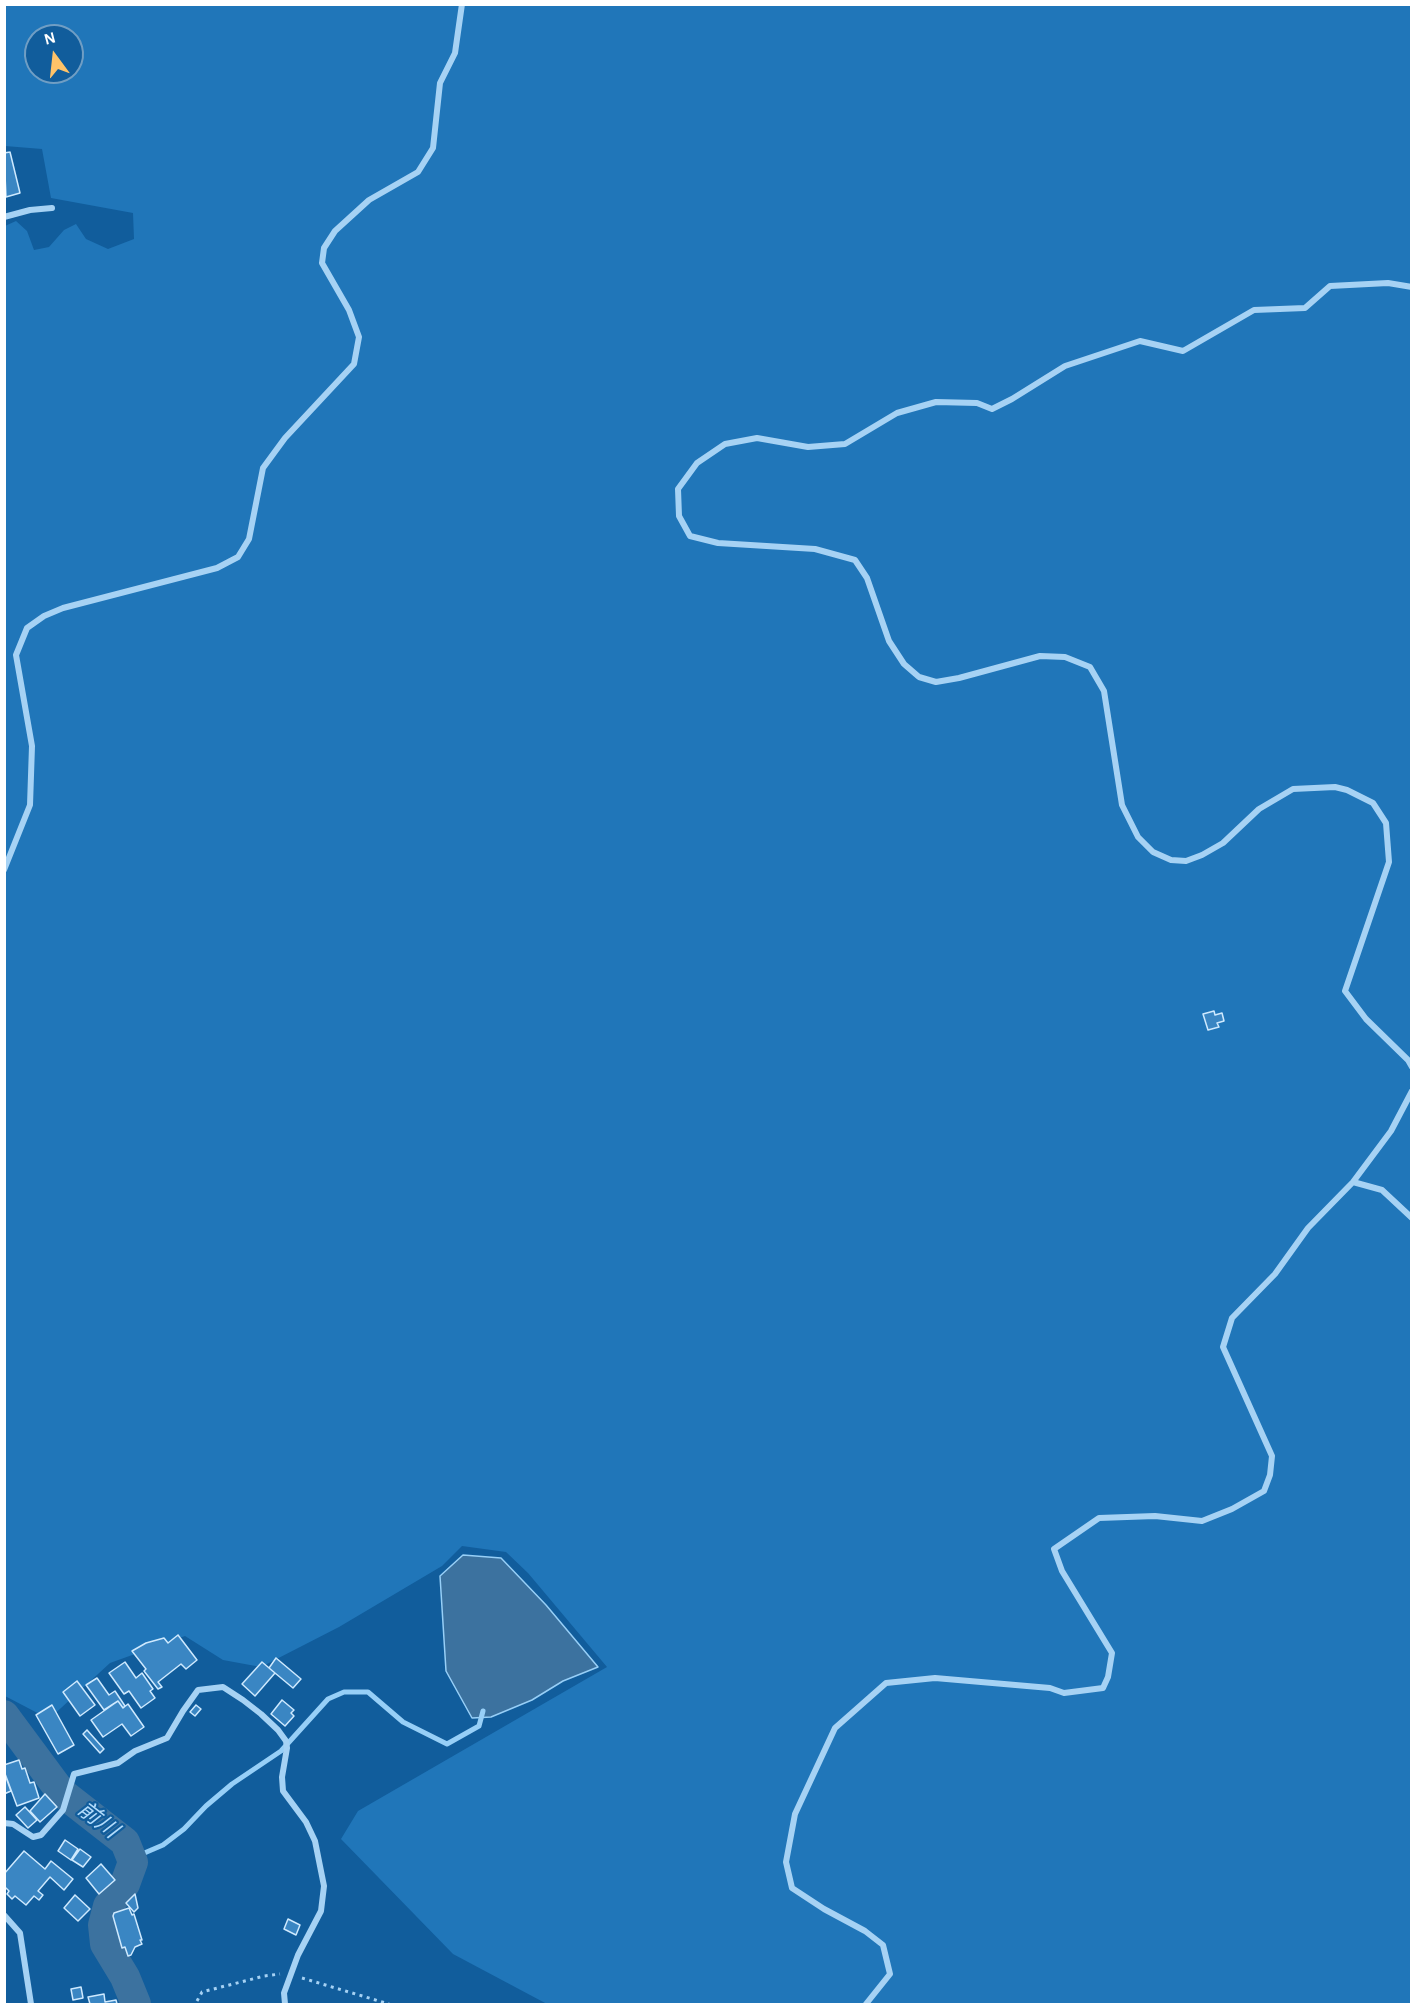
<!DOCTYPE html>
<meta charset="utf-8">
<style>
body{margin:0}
#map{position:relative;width:1416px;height:2009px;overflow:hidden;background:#115d9c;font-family:"Alegreya Sans",sans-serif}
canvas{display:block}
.frame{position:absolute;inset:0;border:6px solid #fff;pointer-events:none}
.north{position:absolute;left:24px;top:24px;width:60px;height:60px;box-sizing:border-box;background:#115d9c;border:2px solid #709ec4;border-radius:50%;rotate:345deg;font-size:16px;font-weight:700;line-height:24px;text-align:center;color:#fff}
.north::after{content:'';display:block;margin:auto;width:21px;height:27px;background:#ffc369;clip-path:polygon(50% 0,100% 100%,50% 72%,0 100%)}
</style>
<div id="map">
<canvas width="1416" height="2009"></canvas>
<div class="frame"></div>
<div class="north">N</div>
</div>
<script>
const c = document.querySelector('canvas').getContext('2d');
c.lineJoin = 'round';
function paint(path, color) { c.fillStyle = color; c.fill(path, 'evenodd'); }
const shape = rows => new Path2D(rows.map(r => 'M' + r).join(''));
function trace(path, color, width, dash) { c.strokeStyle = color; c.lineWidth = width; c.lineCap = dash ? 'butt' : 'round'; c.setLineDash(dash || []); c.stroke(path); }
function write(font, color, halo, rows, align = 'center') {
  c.font = font + ' "Alegreya Sans","Noto Sans JP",sans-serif'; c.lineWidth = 4.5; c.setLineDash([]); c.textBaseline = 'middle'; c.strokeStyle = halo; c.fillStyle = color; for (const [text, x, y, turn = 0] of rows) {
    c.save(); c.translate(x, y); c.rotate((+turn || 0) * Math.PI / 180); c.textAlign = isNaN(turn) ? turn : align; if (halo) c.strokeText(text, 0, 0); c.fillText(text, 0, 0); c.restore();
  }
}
const green = shape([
 [4,5,1411,5,1411,2004,547,2004,453,1954,341,1839,358,1811,607,1667,528,1573,506,1552,462,1546,442,1566,339,1627,261,1667,223,1660,185,1636,110,1663,49,1719,5,1696,5,226,16,221,27,231,34,250,49,247,64,230,76,224,86,239,108,249,134,239,133,213,51,198,42,149,5,146],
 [36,36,72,36,72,72,36,72]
]);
const water = shape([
 [463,1555,501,1558,546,1605,598,1667,563,1681,532,1700,491,1717,472,1718,446,1671,440,1576,463,1555]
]);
const stream = shape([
 [130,1856,142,1854,163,1845,184,1829,206,1806,232,1784,281,1751,328,1699,344,1692,368,1692,403,1722,447,1744,479,1726,483,1711]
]);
const river = shape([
 [4,1715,61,1792,125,1842,133,1862,125,1884,108,1906,103,1925,105,1944,125,1977,136,2004]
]);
const building = shape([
 [10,152,20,193,6,197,4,153,10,152],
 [1214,1011,1215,1015,1222,1013,1224,1021,1217,1023,1219,1027,1208,1030,1203,1014,1214,1011],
 [178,1635,197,1660,186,1669,181,1664,158,1682,162,1687,158,1689,144,1671,146,1669,132,1651,146,1643,164,1638,168,1643,178,1635],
 [276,1658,301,1679,293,1688,269,1668,276,1658],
 [125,1662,136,1678,142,1673,153,1689,150,1691,155,1698,141,1708,129,1691,124,1694,109,1673,125,1662],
 [262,1662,275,1673,255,1696,242,1684,262,1662],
 [97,1678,109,1695,115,1691,125,1706,123,1708,118,1701,104,1710,86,1685,97,1678],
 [77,1681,95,1705,80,1716,63,1692,77,1681],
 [282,1700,294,1710,291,1713,294,1716,285,1726,271,1714,282,1700],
 [118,1701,123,1708,128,1704,144,1727,131,1736,122,1724,103,1737,91,1720,118,1701],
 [52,1705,74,1745,58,1754,36,1715,52,1705],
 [196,1705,201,1709,195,1716,190,1712,196,1705],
 [87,1730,104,1749,100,1753,83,1734,87,1730],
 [19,1760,22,1769,25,1768,30,1783,34,1782,39,1798,17,1806,4,1771,4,1765,19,1760],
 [4,1772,11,1791,4,1794,4,1772],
 [45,1794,57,1807,40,1822,30,1811,45,1794],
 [25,1807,37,1820,28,1828,16,1815,25,1807],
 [65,1840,78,1849,71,1860,58,1851,65,1840],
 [80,1849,91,1857,83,1867,72,1860,80,1849],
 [24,1851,45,1869,51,1861,73,1879,64,1890,50,1877,38,1891,43,1895,39,1900,34,1896,26,1905,15,1896,12,1899,7,1894,9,1891,6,1888,4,1890,4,1874,24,1851],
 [101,1864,115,1880,99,1894,86,1878,101,1864],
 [135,1894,138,1908,134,1912,126,1903,135,1894],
 [75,1895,90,1909,78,1921,64,1908,75,1895],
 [129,1908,132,1915,134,1914,142,1940,140,1940,142,1944,135,1947,131,1955,128,1956,125,1947,122,1948,113,1916,114,1913,129,1908],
 [288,1919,300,1925,296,1935,284,1929,288,1919],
 [81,1987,83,1998,73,2000,71,1989,81,1987],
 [104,1994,105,2002,116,2000,117,2004,90,2004,88,1997,104,1994]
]);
const path = shape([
 [302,1978,389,2004],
 [197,2001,202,1992,264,1976,280,1974]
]);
const street = shape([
 [4,217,30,210,52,208],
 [1412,287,1388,283,1330,286,1305,308,1254,310,1183,351,1140,341,1065,366,1012,399,992,409,977,403,936,402,897,413,845,444,808,447,757,438,725,444,697,463,678,489,679,516,690,536,718,543,815,549,855,560,867,578,889,641,904,664,919,677,936,682,959,678,1040,656,1065,657,1090,667,1104,691,1122,805,1138,837,1153,852,1171,860,1186,861,1202,855,1223,843,1259,809,1293,789,1335,787,1347,790,1373,803,1386,823,1389,862,1345,991,1366,1019,1408,1060,1412,1067],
 [4,870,30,805,32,746,16,655,27,628,44,616,63,608,217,568,238,557,249,539,263,468,285,438,354,364,359,337,349,310,322,263,324,248,335,231,369,200,418,172,433,148,440,83,455,53,462,4],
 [1353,1182,1382,1190,1412,1218],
 [4,1823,13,1824,33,1837,41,1835,63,1810,74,1774,118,1763,135,1751,167,1738,183,1711,198,1690,223,1687,243,1700,261,1714,278,1730,286,1741,287,1748,282,1777,283,1791,306,1822,315,1841,324,1886,321,1911,298,1955,284,1993,285,2004],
 [4,1915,20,1933,31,2004],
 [866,2004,890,1974,883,1945,865,1931,824,1909,792,1888,786,1862,795,1814,835,1728,886,1683,935,1678,1050,1688,1064,1693,1103,1688,1108,1677,1112,1653,1062,1571,1054,1549,1099,1518,1155,1516,1202,1521,1232,1509,1264,1491,1270,1475,1272,1456,1223,1347,1232,1318,1275,1274,1308,1228,1353,1182,1391,1131,1412,1091]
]);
const waterNames = [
 ["前川",98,1820,38]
];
paint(green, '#2076b9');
paint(water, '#3c729f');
trace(water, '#97cff7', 1.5);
trace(stream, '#97cff7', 5);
trace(river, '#3c729f', 30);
paint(building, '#3a86c3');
trace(building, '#cee9fe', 1.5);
trace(path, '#a6d2f4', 3, [3, 4.5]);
trace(street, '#a6d2f4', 6);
write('italic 22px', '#b2dbfb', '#115d9c', waterNames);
</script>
